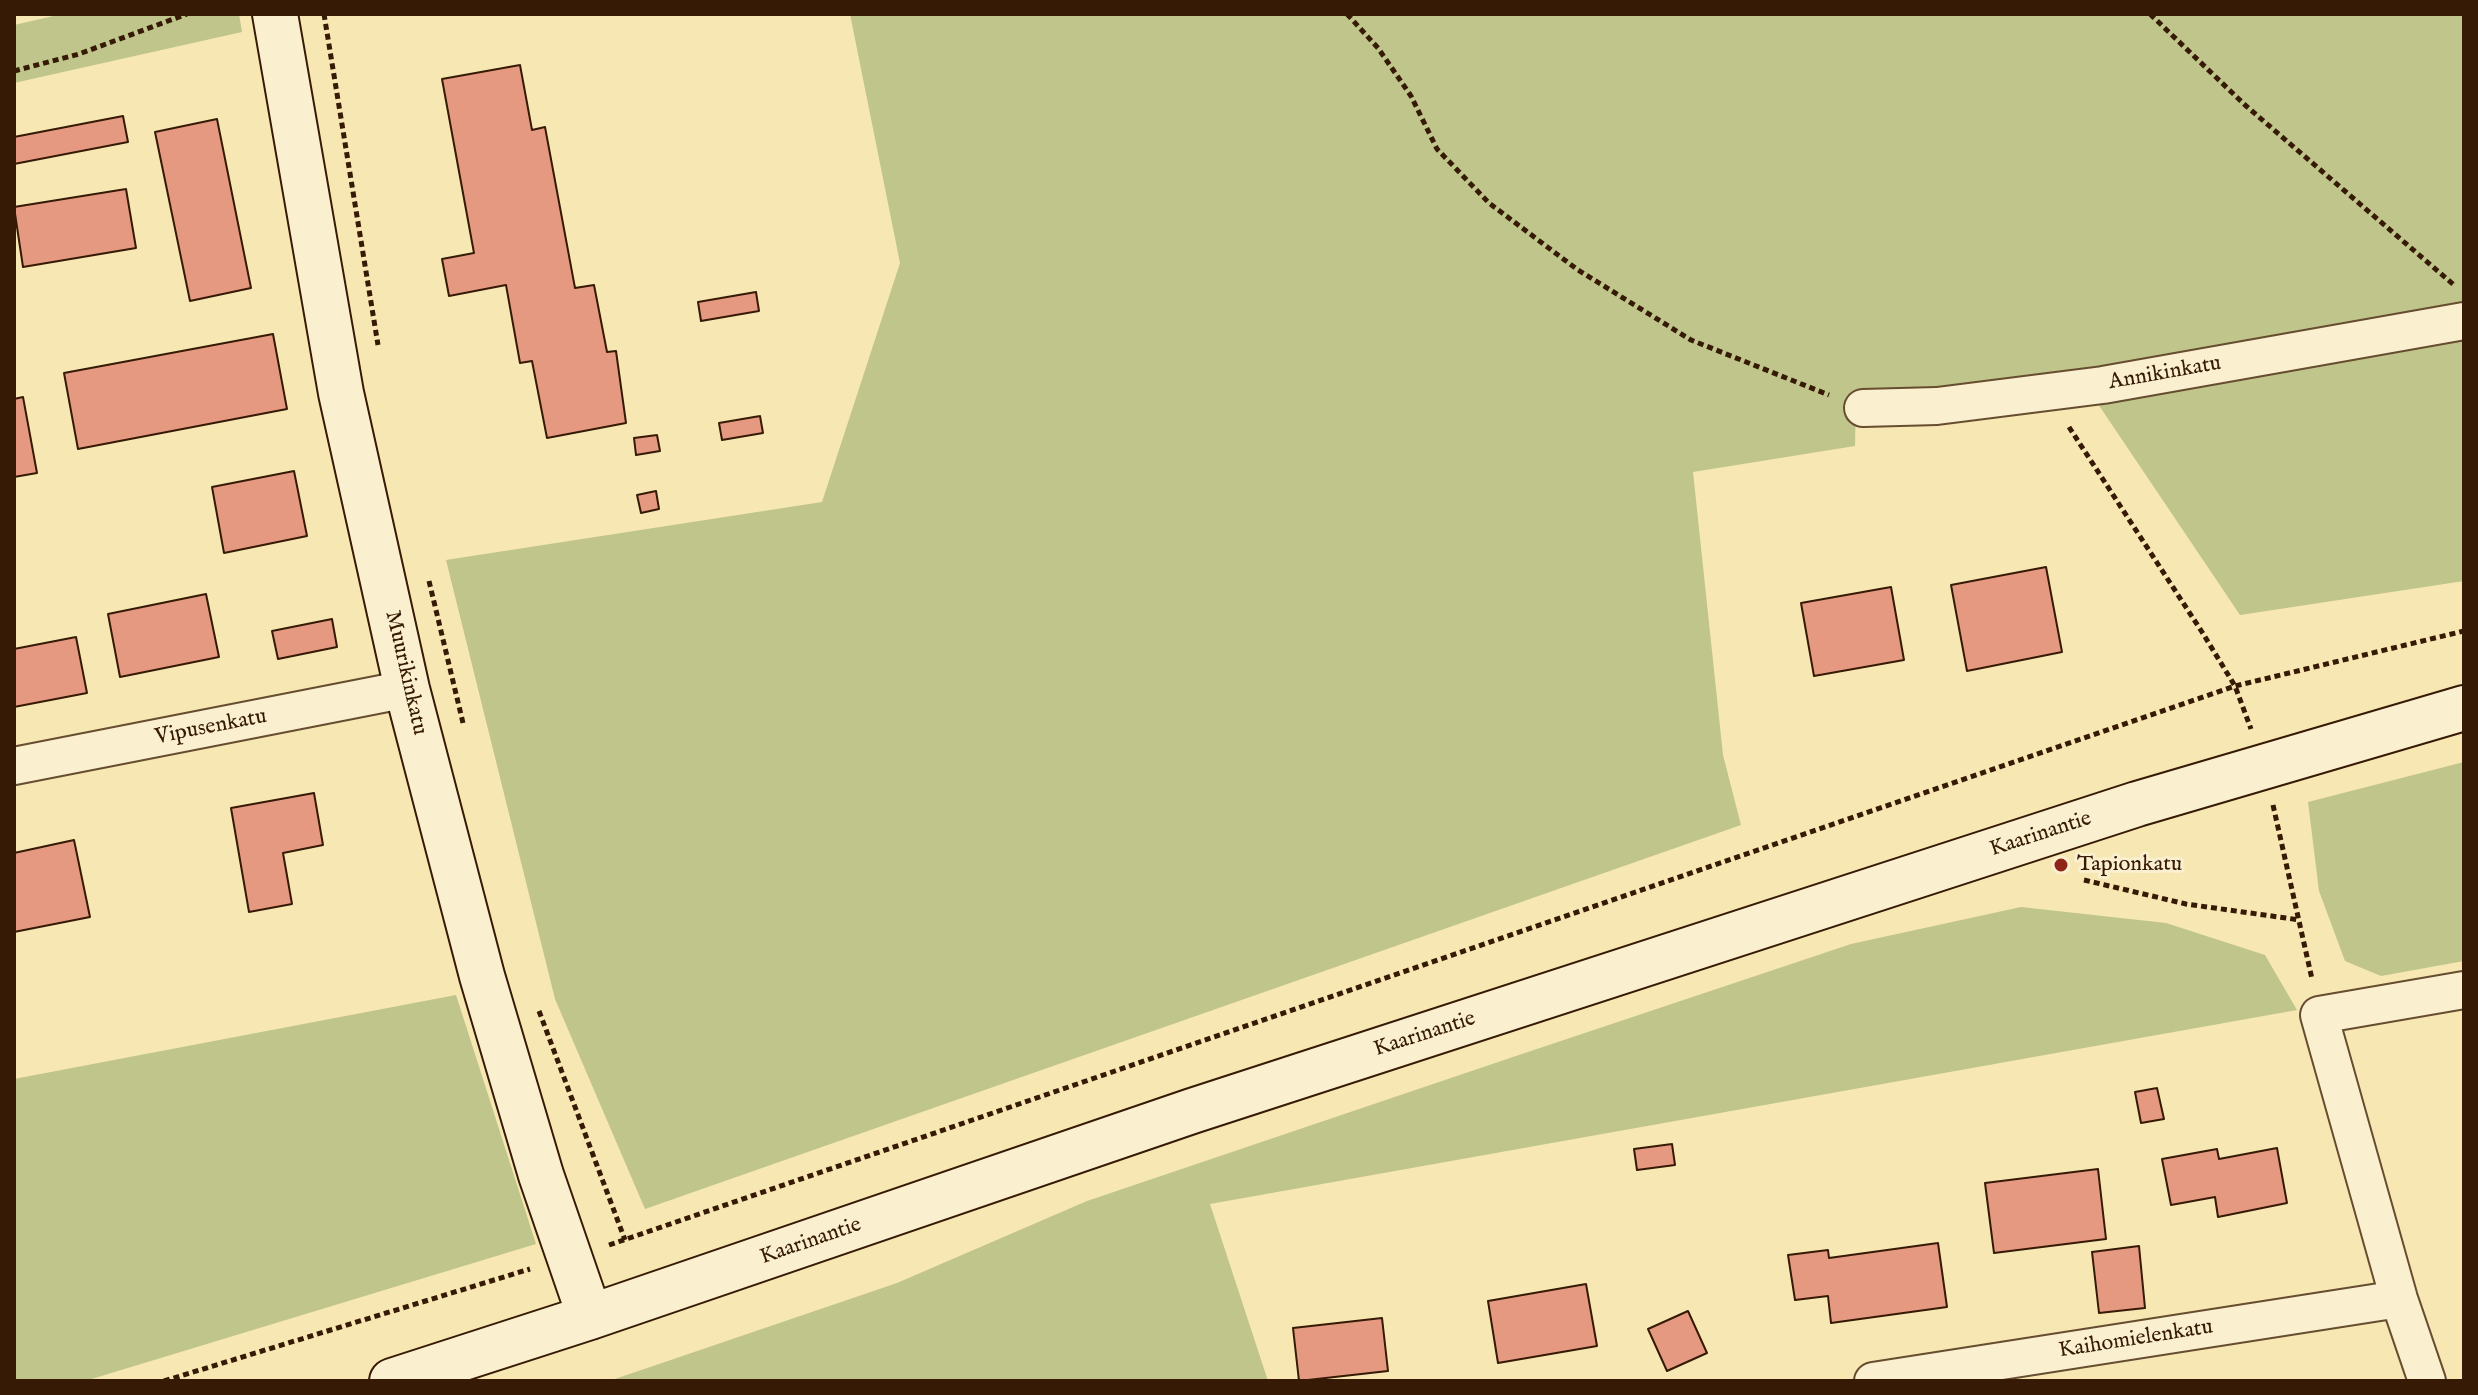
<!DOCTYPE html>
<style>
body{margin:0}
#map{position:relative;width:2478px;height:1395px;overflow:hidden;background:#f7e7b3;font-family:"IM FELL English",serif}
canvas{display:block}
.frame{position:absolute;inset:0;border:16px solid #361a05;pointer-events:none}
</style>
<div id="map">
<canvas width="2478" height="1395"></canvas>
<div class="frame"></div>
</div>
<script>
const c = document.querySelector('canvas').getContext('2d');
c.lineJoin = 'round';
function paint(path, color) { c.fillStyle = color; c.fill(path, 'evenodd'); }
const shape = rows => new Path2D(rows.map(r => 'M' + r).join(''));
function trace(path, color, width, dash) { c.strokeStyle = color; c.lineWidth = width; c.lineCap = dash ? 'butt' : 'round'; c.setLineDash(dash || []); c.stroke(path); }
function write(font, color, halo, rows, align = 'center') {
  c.font = font + ' "IM FELL English",serif'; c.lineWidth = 6; c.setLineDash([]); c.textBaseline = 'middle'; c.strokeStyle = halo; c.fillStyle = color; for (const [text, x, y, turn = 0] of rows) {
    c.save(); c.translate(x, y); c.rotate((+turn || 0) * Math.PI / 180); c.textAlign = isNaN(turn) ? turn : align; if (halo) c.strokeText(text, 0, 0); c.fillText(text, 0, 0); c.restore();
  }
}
const green = shape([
 [62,14,239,14,242,32,14,83,14,25],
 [850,14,2464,14,2464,302,2084,369,1856,396,1855,446,1693,472,1723,755,1741,825,645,1209,555,999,446,560,822,502,900,263],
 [2464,338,2464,581,2240,615,2096,401],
 [2464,762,2464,961,2381,976,2345,961,2319,891,2308,802],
 [2021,907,2166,923,2265,955,2297,1010,1210,1204,1268,1381,609,1381,897,1283,1087,1201,1510,1058,1851,944],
 [456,995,536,1244,85,1381,14,1381,14,1079]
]);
const building = shape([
 [520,65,532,130,545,127,575,288,594,285,607,352,616,351,626,423,547,438,532,361,520,363,506,285,449,296,442,259,474,253,442,79,520,65],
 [123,116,128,142,14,164,14,137,123,116],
 [217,119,251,288,190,301,155,132,217,119],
 [126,189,136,248,23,267,14,207,126,189],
 [756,292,759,311,701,321,698,302,756,292],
 [273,334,287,409,78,449,64,373,273,334],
 [23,397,37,473,14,477,14,399,23,397],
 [760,416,763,433,722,440,719,423,760,416],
 [657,435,660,451,636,455,634,438,657,435],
 [294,471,307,536,224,553,212,487,294,471],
 [656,491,659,509,641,513,637,495,656,491],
 [2046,567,2062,652,1967,671,1951,585,2046,567],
 [1891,587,1904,660,1814,676,1801,603,1891,587],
 [206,594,219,657,120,677,108,614,206,594],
 [332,619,337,647,278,659,272,631,332,619],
 [76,637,87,693,14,707,14,649,76,637],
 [314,793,323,845,283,853,292,904,249,912,231,808,314,793],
 [74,840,90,917,14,932,14,853,74,840],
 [2157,1088,2164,1119,2141,1123,2135,1092,2157,1088],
 [1672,1144,1675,1165,1637,1170,1634,1149,1672,1144],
 [2277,1148,2287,1203,2218,1217,2215,1197,2171,1205,2162,1159,2217,1149,2219,1159,2277,1148],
 [2098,1169,2106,1239,1994,1253,1985,1183,2098,1169],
 [1938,1243,1947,1307,1831,1323,1828,1296,1795,1300,1788,1255,1828,1250,1829,1258,1938,1243],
 [2139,1246,2145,1308,2099,1313,2092,1252,2139,1246],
 [1586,1284,1597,1346,1498,1363,1488,1301,1586,1284],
 [1688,1311,1707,1353,1667,1371,1648,1329,1688,1311],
 [1382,1318,1388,1371,1299,1381,1293,1328,1382,1318]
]);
const path = shape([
 [324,14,378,345],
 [1347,14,1378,48,1411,96,1437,149,1489,203,1578,270,1691,340,1829,395],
 [2150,14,2245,105,2454,285],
 [14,71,79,54,187,14],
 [2069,427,2202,632,2235,686,2251,729],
 [429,581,463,723],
 [2273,805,2312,979],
 [2084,880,2186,904,2300,920],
 [539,1011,625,1240],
 [609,1245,2235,686,2464,631],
 [164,1381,530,1269]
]);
const street = shape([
 [1863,408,1937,406,2103,385,2464,321],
 [14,766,407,689],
 [1873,1381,2399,1299],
 [2427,1381,2399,1299,2319,1015,2464,990]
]);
const secondary = shape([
 [275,14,341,393,407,689,482,976,541,1175,590,1317],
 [392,1381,590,1317,1192,1111,2137,804,2464,708]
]);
const markers = [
 [2061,865,8,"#8f2418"]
];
const streetNames = [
 ["Annikinkatu",2165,374,-10],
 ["Muurikinkatu",405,673,77],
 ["Vipusenkatu",211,728,-11],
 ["Kaarinantie",2041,835,-18],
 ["Kaarinantie",1425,1035,-18],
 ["Kaarinantie",811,1242,-19],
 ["Kaihomielenkatu",2136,1340,-9]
];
const poiNames = [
 ["Tapionkatu",2077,865]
];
paint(green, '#bfc58b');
paint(building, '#e49980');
trace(building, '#361a05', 2);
trace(street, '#664d30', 40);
trace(secondary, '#361a05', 48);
trace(path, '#361a05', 5, [6, 4]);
trace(street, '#faefce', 36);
trace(secondary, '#faefce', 44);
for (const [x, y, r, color] of markers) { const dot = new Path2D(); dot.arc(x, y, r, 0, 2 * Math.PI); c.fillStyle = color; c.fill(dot); trace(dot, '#faefce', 3); }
write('22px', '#361a05', '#faefce', streetNames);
write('22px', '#361a05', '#faefce', poiNames, 'left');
</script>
